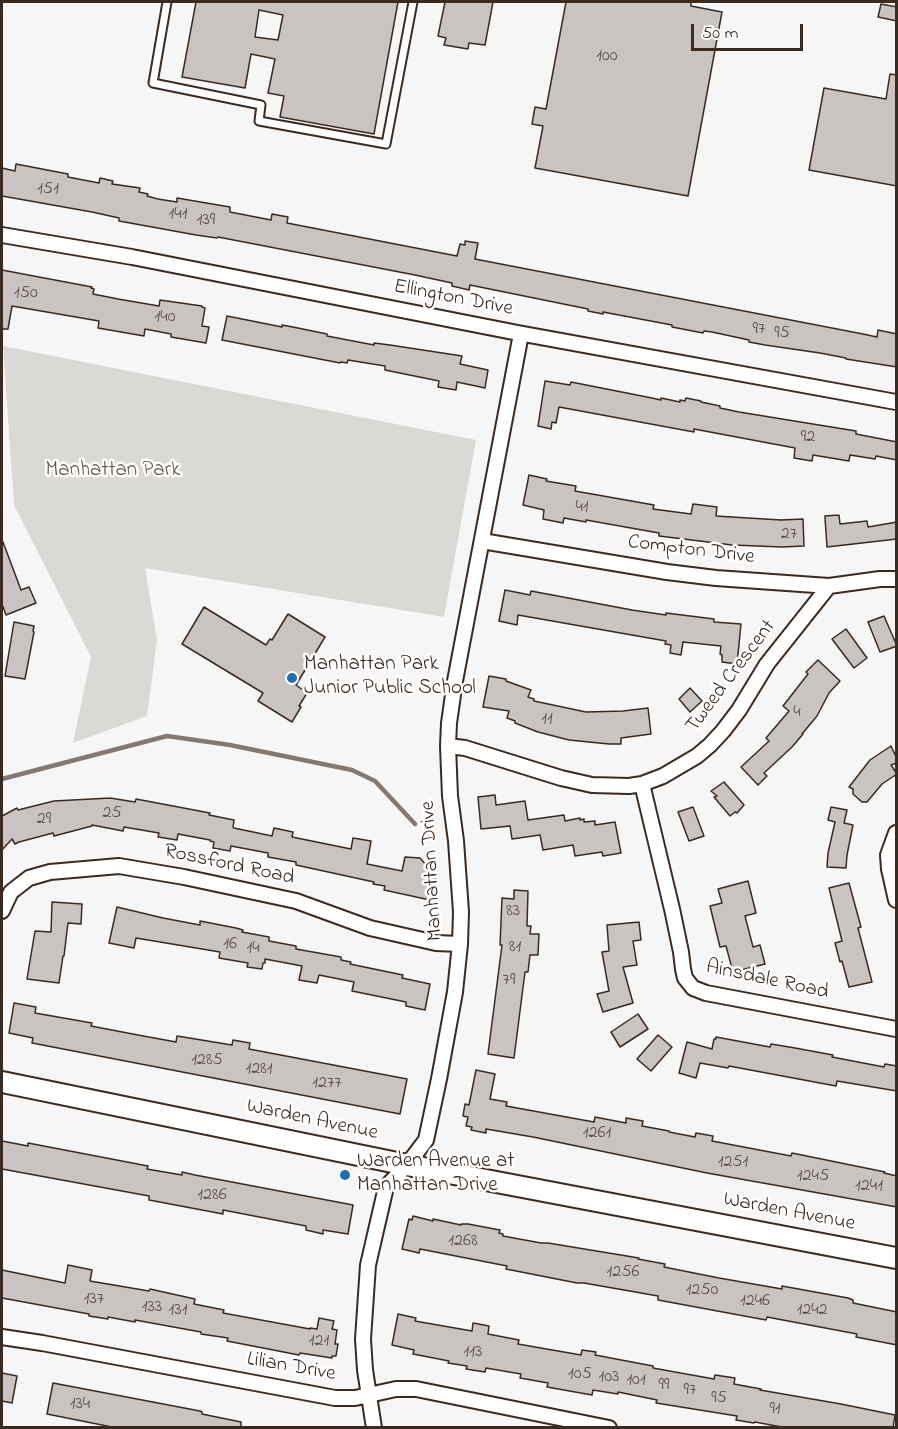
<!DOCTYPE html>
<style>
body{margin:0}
#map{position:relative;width:898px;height:1429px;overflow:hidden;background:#f7f6f6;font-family:"Indie Flower",sans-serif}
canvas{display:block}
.frame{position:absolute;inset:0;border:3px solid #3b2a1e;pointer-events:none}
.scale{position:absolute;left:691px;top:24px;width:112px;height:27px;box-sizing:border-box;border:3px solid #3b2a1e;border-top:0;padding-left:8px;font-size:18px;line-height:21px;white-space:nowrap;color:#3b2a1e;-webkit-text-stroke:4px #fff;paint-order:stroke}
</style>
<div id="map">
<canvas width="898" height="1429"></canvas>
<div class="frame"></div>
<div class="scale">50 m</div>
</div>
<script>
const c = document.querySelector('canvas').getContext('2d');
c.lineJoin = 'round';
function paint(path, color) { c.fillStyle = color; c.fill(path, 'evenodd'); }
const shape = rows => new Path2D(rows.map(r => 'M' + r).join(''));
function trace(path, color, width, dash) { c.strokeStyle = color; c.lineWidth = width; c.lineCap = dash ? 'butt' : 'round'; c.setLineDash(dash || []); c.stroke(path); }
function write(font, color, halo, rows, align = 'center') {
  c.font = font + ' "Indie Flower",sans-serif'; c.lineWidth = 5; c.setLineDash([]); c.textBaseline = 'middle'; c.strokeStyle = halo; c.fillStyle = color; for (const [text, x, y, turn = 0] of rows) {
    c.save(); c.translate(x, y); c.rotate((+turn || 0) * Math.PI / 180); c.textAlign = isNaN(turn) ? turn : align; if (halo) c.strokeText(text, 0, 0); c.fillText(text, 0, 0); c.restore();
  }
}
const green = shape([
 [3,346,476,440,444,617,145,568,157,640,147,716,73,743,91,657,14,505]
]);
const stream = shape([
 [2,779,167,736,230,745,352,770,375,781,415,824]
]);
const building = shape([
 [196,2,398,2,374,134,280,117,284,96,268,93,275,59,251,54,245,88,182,77,196,2],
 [259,10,283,15,278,40,255,37,259,10],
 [445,2,493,2,485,45,469,43,468,49,444,45,446,38,438,36,445,2],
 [566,2,691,2,691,6,722,12,688,196,535,168,543,126,532,124,535,107,546,109,566,2],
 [881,4,897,7,897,21,878,17,881,4],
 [890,74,897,75,897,186,809,170,824,88,886,99,890,74],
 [16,164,68,174,68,177,99,183,100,178,113,181,112,184,140,188,139,192,148,194,147,196,158,199,177,202,177,198,230,207,230,212,271,220,272,214,288,217,287,223,457,256,460,244,465,245,465,241,478,243,475,259,863,334,877,337,878,330,897,334,897,367,846,359,846,358,820,353,765,345,749,342,749,340,712,332,704,331,703,333,672,327,672,325,603,312,603,314,588,311,588,309,470,285,469,290,452,286,452,283,415,275,218,237,217,238,196,235,119,221,119,218,92,212,2,196,2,168,15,171,16,164],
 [2,270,92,287,91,288,94,289,93,294,118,299,159,306,160,300,202,306,202,307,205,308,202,326,209,327,206,343,171,337,171,334,145,329,144,336,98,328,99,321,12,306,8,329,2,329,2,270],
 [227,316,282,327,282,325,293,327,327,334,327,336,374,345,374,343,390,345,462,356,460,364,488,370,485,388,457,382,456,390,438,387,439,381,385,370,385,366,348,360,347,363,341,362,340,363,222,340,227,316],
 [545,381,570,385,571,382,652,398,661,400,661,398,680,402,680,400,685,401,686,398,701,401,701,402,720,406,720,408,739,412,856,431,856,434,897,442,897,460,876,456,875,459,850,455,849,461,813,455,812,461,794,458,795,448,694,429,694,432,559,407,556,423,552,422,551,429,538,426,545,381],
 [529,475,547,479,546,481,576,486,575,491,654,505,653,509,691,514,693,504,717,507,716,516,781,520,803,519,804,546,782,547,732,545,659,536,659,533,586,520,586,522,564,518,563,523,543,519,544,510,523,505,529,475],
 [839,515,840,524,867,521,868,527,897,522,897,539,827,547,825,518,825,516,839,515],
 [2,542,3,542,21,590,29,587,36,603,6,615,2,604,2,542],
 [505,590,530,595,531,591,632,610,666,615,666,613,714,619,714,622,741,624,737,664,722,662,722,655,720,654,721,646,683,642,681,655,670,653,671,645,665,644,666,641,518,615,517,625,499,621,505,590],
 [204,607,266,645,270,639,272,640,288,614,325,637,296,685,307,693,299,706,301,707,292,722,258,701,263,693,182,644,204,607],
 [884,616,897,646,880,652,868,622,884,616],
 [14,622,34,626,33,631,34,632,25,679,5,676,14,622],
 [846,629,867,658,854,668,832,639,846,629],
 [818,660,840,681,829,693,817,716,802,734,803,734,792,747,764,773,767,776,758,785,741,767,769,741,766,738,789,711,783,706,808,674,806,672,818,660],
 [489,676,506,679,506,681,531,690,528,697,534,699,534,701,586,712,623,711,648,708,651,734,621,738,621,744,609,744,569,740,538,732,515,723,515,721,507,718,509,711,483,707,489,676],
 [690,688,702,701,690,712,679,699,690,688],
 [891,746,897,759,897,763,891,765,897,774,882,784,867,802,862,802,853,794,853,789,849,787,870,760,891,746],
 [724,782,744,805,737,813,735,812,730,816,714,797,717,796,711,791,724,782],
 [495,795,496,805,525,801,528,820,564,815,565,821,580,818,580,820,584,819,584,822,595,821,595,825,615,822,621,853,603,856,602,852,575,856,573,845,543,850,540,835,512,839,510,826,481,829,478,797,495,795],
 [110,798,135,802,136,799,210,813,209,815,234,820,233,827,234,828,272,836,274,828,293,832,292,837,351,849,353,838,371,841,367,864,402,871,405,857,420,858,436,876,430,900,384,890,385,886,373,884,374,882,296,865,296,862,268,857,268,853,231,846,230,851,213,848,214,842,210,841,210,840,178,834,177,840,158,837,159,833,124,827,123,831,92,825,92,826,54,836,53,833,19,842,15,844,12,839,2,850,2,816,17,808,18,810,54,801,110,798],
 [693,807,704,836,689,841,678,812,693,807],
 [831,807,847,810,844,823,853,825,847,855,846,868,827,867,828,853,835,822,828,820,831,807],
 [748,881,756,913,745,916,753,947,760,945,765,964,733,972,726,946,720,947,710,906,722,903,718,889,748,881],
 [849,883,861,927,858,928,872,982,849,987,842,961,840,962,835,943,842,941,829,888,849,883],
 [514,890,528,891,527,926,531,926,530,934,539,934,538,955,530,955,528,972,525,972,514,1058,488,1054,502,945,500,945,502,898,514,899,514,890],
 [52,902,82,904,81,924,68,923,64,956,63,956,59,983,27,979,35,931,51,932,52,902],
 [117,907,163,918,200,925,200,921,236,928,243,930,242,932,269,937,269,941,296,946,296,949,341,957,341,960,351,962,350,964,403,975,402,978,430,984,425,1010,406,1006,406,1002,352,991,354,982,319,975,317,983,299,980,302,966,265,959,265,963,263,963,262,969,247,967,248,963,219,958,220,952,136,938,134,948,109,943,117,907],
 [639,922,641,940,633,941,637,965,623,967,633,1003,603,1012,597,994,609,991,602,952,609,951,607,925,639,922],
 [14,1003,36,1007,35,1013,92,1023,91,1026,138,1035,176,1042,177,1036,232,1045,233,1040,250,1043,249,1049,407,1079,400,1114,32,1043,33,1038,9,1033,14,1003],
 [638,1014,648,1029,620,1047,611,1032,638,1014],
 [658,1035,672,1047,651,1071,637,1059,658,1035],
 [716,1037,770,1047,771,1044,795,1048,833,1055,832,1057,884,1067,885,1064,897,1066,897,1091,837,1081,836,1086,729,1066,728,1068,700,1063,696,1078,679,1073,687,1042,712,1049,714,1039,716,1039,716,1037],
 [476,1070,495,1074,490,1099,507,1102,506,1106,594,1122,595,1117,626,1123,626,1118,643,1121,642,1126,669,1131,669,1132,695,1137,696,1133,713,1136,712,1141,791,1156,792,1153,885,1172,884,1173,897,1176,897,1207,707,1173,533,1137,486,1129,486,1133,471,1130,472,1127,466,1126,468,1117,463,1116,465,1104,469,1105,476,1070],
 [2,1141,28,1146,28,1143,148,1166,147,1169,182,1175,182,1172,195,1175,353,1205,348,1234,323,1230,323,1234,306,1230,306,1226,223,1210,223,1214,149,1200,149,1196,2,1169,2,1141],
 [413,1216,433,1221,433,1219,461,1225,461,1224,468,1224,500,1230,499,1233,503,1234,503,1236,541,1243,548,1243,639,1258,638,1259,665,1264,664,1267,719,1278,782,1289,782,1286,848,1298,853,1300,853,1303,897,1312,897,1345,856,1337,857,1334,767,1317,766,1320,658,1300,658,1296,641,1293,584,1283,577,1283,506,1269,507,1266,420,1249,419,1253,402,1249,409,1219,412,1220,413,1216],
 [68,1265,92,1270,90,1281,149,1291,150,1289,195,1299,194,1304,224,1310,223,1313,310,1329,310,1328,317,1329,319,1318,334,1321,332,1329,337,1330,335,1344,338,1344,336,1356,332,1356,332,1358,300,1353,299,1355,227,1341,228,1338,201,1334,201,1332,135,1320,135,1322,108,1317,108,1319,89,1316,89,1314,2,1298,2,1270,65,1283,68,1265],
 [398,1314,416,1318,415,1321,472,1331,473,1323,489,1326,488,1334,519,1340,518,1344,581,1355,582,1350,596,1352,595,1355,653,1366,653,1368,714,1379,715,1375,735,1378,734,1384,761,1389,760,1390,841,1404,895,1415,893,1428,787,1428,755,1422,754,1423,736,1420,737,1416,656,1403,657,1400,618,1392,618,1394,593,1390,592,1395,547,1387,548,1383,520,1378,521,1374,486,1368,485,1372,466,1369,467,1366,448,1363,449,1361,413,1354,414,1350,392,1345,398,1314],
 [2,1373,17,1376,12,1403,2,1401,2,1373],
 [53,1383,200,1411,202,1412,202,1414,241,1422,241,1428,117,1428,47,1414,53,1383]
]);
const lane = shape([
 [167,2,153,83,261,105,259,121,386,144,413,2]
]);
const street = shape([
 [2,235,132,257,518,333,896,402],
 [482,541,667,572,716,578,829,586,880,579,896,579],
 [448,746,465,748,561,778,592,785,629,786,642,784,663,776,697,756,710,745,723,731,739,710,767,664,829,586],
 [642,784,672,909,681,952,683,969,685,978,693,988,706,993,896,1029],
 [896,833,888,855,889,869,896,900],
 [2,911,11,892,29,878,50,872,119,866,184,877,296,901,370,928,436,943,460,944],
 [2,1337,42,1343,335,1398,355,1398,396,1389,416,1389,609,1428],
 [374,1428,365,1370,363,1339,368,1265,386,1187,407,1165,426,1140,439,1079,455,992,460,944,461,912,456,841,450,796,448,746,449,723,455,681,521,334]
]);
const secondary = shape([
 [2,1082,407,1165,896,1258]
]);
const markers = [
 [292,678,6,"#1f6fb2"],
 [345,1175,6,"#1f6fb2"]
];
const numberNames = [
 ["100",607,57],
 ["151",48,190],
 ["141",178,215],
 ["139",206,221],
 ["150",26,294],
 ["140",165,318],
 ["97",759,330],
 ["95",782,334],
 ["92",808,438],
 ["41",582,508],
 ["27",789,535],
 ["4",797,713],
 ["11",547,720],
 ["25",112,814],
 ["29",44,820],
 ["83",513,912],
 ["16",230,945],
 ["81",515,948],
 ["14",253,949],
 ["79",509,981],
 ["1285",207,1061],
 ["1281",259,1070],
 ["1277",327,1084],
 ["1261",597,1134],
 ["1251",733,1163],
 ["1245",813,1177],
 ["1241",869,1187],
 ["1286",212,1196],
 ["1268",463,1242],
 ["1256",623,1273],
 ["1250",702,1291],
 ["137",94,1300],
 ["1246",755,1302],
 ["133",152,1308],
 ["131",178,1311],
 ["1242",812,1311],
 ["121",319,1342],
 ["113",473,1353],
 ["105",580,1375],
 ["103",609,1378],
 ["101",636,1381],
 ["99",664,1386],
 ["97",690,1391],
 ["95",719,1399],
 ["134",80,1405],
 ["91",775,1410]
];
const streetNames = [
 ["Ellington Drive",453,299,11],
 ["Compton Drive",691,551,7],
 ["Tweed Crescent",732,677,-53],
 ["Rossford Road",229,866,12],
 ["Manhattan Drive",433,871,-93],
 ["Ainsdale Road",767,981,12],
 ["Warden Avenue",312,1121,12],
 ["Warden Avenue",789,1213,11],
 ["Lilian Drive",291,1368,10]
];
const parkNames = [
 ["Manhattan Park",113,472]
];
const poiNames = [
 ["Manhattan Park",304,666],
 ["Junior Public School",304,690],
 ["Warden Avenue at",357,1163],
 ["Manhattan Drive",357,1187]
];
paint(green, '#dbd9d6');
trace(stream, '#847972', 4.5);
paint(building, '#c9c3c1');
trace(building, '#3b2a1e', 1.5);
trace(lane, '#3b2a1e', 11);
trace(street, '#3b2a1e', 18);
trace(secondary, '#3b2a1e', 24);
trace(lane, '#fff', 7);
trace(street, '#fff', 14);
trace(secondary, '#fff', 20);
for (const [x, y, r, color] of markers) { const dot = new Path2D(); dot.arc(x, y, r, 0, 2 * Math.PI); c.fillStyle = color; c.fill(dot); trace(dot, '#fff', 2); }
write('18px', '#5e5047', null, numberNames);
write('21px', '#3b2a1e', '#fff', streetNames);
write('21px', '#63564c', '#fff', parkNames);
write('21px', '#3b2a1e', '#fff', poiNames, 'left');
</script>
